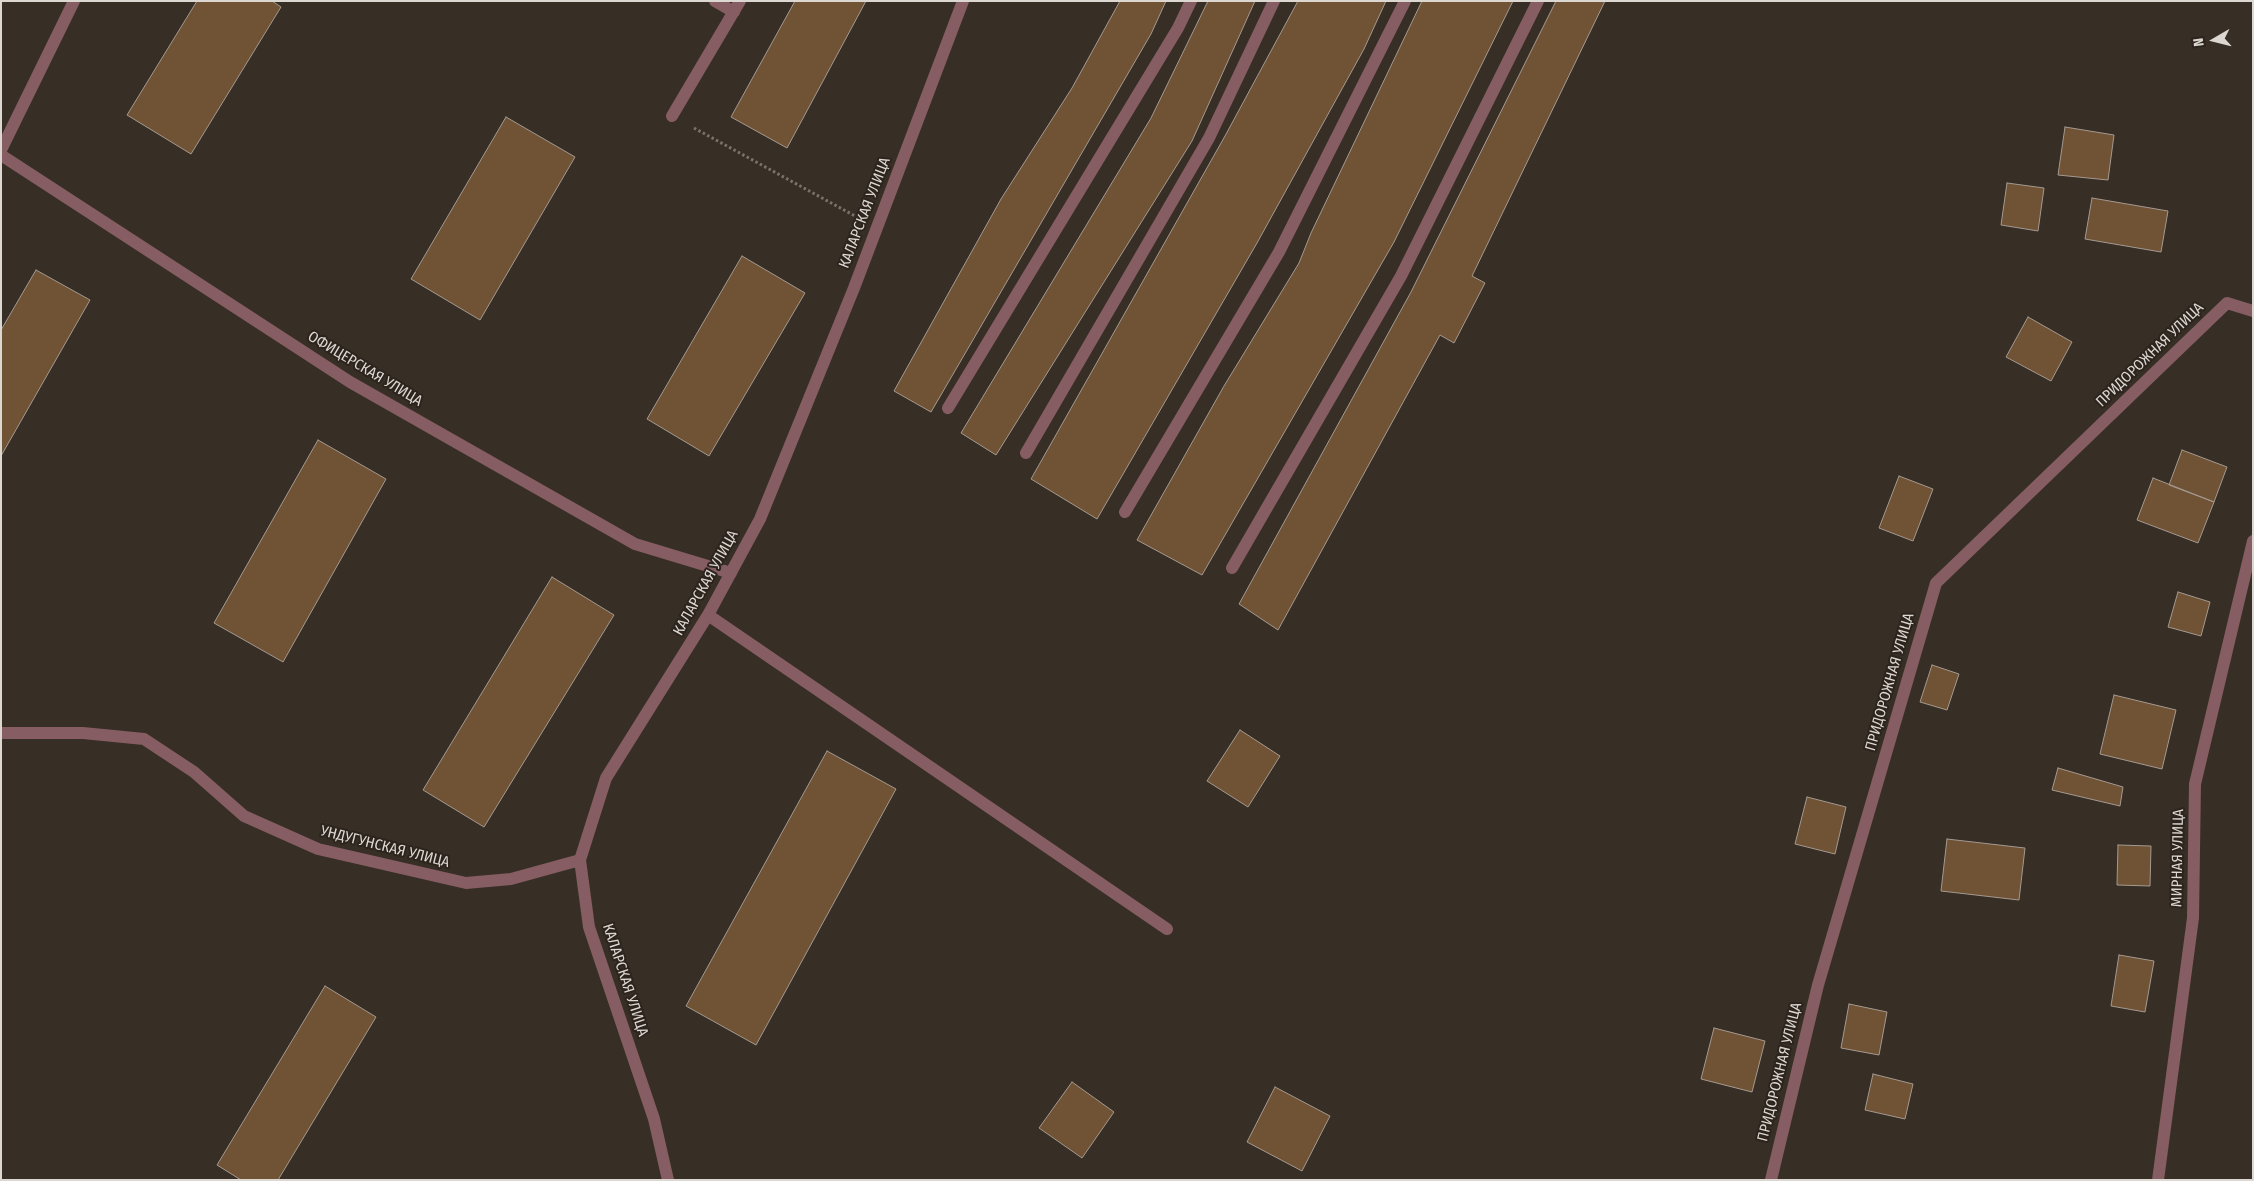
<!DOCTYPE html>
<meta charset="utf-8">
<style>
body{margin:0}
#map{position:relative;width:2254px;height:1181px;overflow:hidden;background:#372e26;font-family:"Fira Sans Condensed",sans-serif}
canvas{display:block}
.frame{position:absolute;inset:0;border:2px solid #ddd7d2;pointer-events:none}
.north{position:absolute;left:2189px;top:15px;width:50px;height:50px;-webkit-text-stroke:4px #2c241d;paint-order:stroke;rotate:262deg;font-size:14px;font-weight:700;line-height:20px;text-align:center;color:#ddd7d2}
.north::after{content:'';display:block;margin:auto;width:18px;height:22px;background:#ddd7d2;clip-path:polygon(50% 0,100% 100%,50% 72%,0 100%)}
</style>
<div id="map">
<canvas width="2254" height="1181"></canvas>
<div class="frame"></div>
<div class="north">N</div>
</div>
<script>
const c = document.querySelector('canvas').getContext('2d');
c.lineJoin = 'round';
function paint(path, color) { c.fillStyle = color; c.fill(path, 'evenodd'); }
const shape = rows => new Path2D(rows.map(r => 'M' + r).join(''));
function trace(path, color, width, dash) { c.strokeStyle = color; c.lineWidth = width; c.lineCap = dash ? 'butt' : 'round'; c.setLineDash(dash || []); c.stroke(path); }
function write(font, color, halo, rows, align = 'center') {
  c.font = font + ' "Fira Sans Condensed",sans-serif'; c.lineWidth = 4; c.setLineDash([]); c.textBaseline = 'middle'; c.strokeStyle = halo; c.fillStyle = color; for (const [text, x, y, turn = 0] of rows) {
    c.save(); c.translate(x, y); c.rotate((+turn || 0) * Math.PI / 180); c.textAlign = isNaN(turn) ? turn : align; if (halo) c.strokeText(text, 0, 0); c.fillText(text, 0, 0); c.restore();
  }
}
const building = shape([
 [197,1,272,1,281,7,191,154,127,115,197,1],
 [795,1,866,1,787,148,731,117,795,1],
 [1120,1,1166,1,1151,34,931,412,894,391,1001,199,1072,88,1120,1],
 [1208,1,1255,1,1192,141,996,455,961,433,1151,118,1208,1],
 [1298,1,1386,1,1364,49,1257,243,1097,519,1031,479,1225,136,1298,1],
 [1422,1,1513,1,1394,242,1202,575,1137,540,1224,386,1299,263,1311,233,1422,1],
 [1556,1,1605,1,1472,276,1485,283,1454,343,1440,335,1278,630,1239,604,1411,292,1556,1],
 [506,117,575,157,480,320,411,279,506,117],
 [2065,127,2114,135,2108,180,2058,175,2065,127],
 [2007,183,2044,188,2038,231,2001,225,2007,183],
 [2092,198,2168,211,2161,252,2085,239,2092,198],
 [742,256,805,293,709,456,647,419,742,256],
 [36,270,90,300,1,456,1,330,36,270],
 [2028,317,2072,342,2051,381,2006,357,2028,317],
 [318,440,386,479,283,662,214,623,318,440],
 [2182,450,2227,467,2214,502,2169,485,2182,450],
 [1899,476,1933,489,1913,541,1879,528,1899,476],
 [2153,478,2214,502,2198,543,2137,520,2153,478],
 [552,577,614,615,484,827,423,790,552,577],
 [2178,592,2210,602,2201,636,2168,627,2178,592],
 [1932,665,1959,674,1947,710,1920,702,1932,665],
 [2114,695,2176,710,2162,769,2100,754,2114,695],
 [1240,730,1280,756,1248,807,1207,781,1240,730],
 [827,751,896,789,756,1045,686,1006,827,751],
 [2058,768,2123,787,2120,806,2052,790,2058,768],
 [1807,797,1846,807,1835,854,1795,844,1807,797],
 [1947,839,2025,848,2019,900,1941,891,1947,839],
 [2118,845,2151,846,2150,886,2117,885,2118,845],
 [2119,955,2154,961,2145,1012,2111,1006,2119,955],
 [325,986,376,1017,278,1180,241,1180,217,1165,325,986],
 [1849,1004,1887,1012,1879,1055,1841,1048,1849,1004],
 [1714,1028,1765,1041,1752,1092,1701,1079,1714,1028],
 [1873,1074,1913,1084,1905,1119,1865,1110,1873,1074],
 [1072,1082,1114,1112,1082,1158,1039,1128,1072,1082],
 [1275,1087,1330,1116,1302,1171,1247,1142,1275,1087]
]);
const path = shape([
 [694,128,855,216]
]);
const lane = shape([
 [715,1,734,12],
 [672,116,740,1],
 [948,408,1178,28,1191,1],
 [1026,453,1209,138,1274,1],
 [1125,512,1279,252,1405,1],
 [1232,568,1401,276,1538,1]
]);
const street = shape([
 [1,150,74,1],
 [1,155,350,382,635,544,731,573],
 [708,615,1167,929],
 [1,733,83,733,144,739,194,772,244,816,318,849,466,883,511,879,580,860],
 [668,1180,654,1119,589,927,580,860,606,778,708,615,760,519,854,288,963,1],
 [1771,1180,1818,985,1936,583,2227,303,2253,311],
 [2158,1180,2193,918,2195,784,2253,541]
]);
const streetNames = [
 ["КАЛАРСКАЯ УЛИЦА",865,213,-69],
 ["ПРИДОРОЖНАЯ УЛИЦА",2150,355,-44],
 ["ОФИЦЕРСКАЯ УЛИЦА",365,369,31],
 ["КАЛАРСКАЯ УЛИЦА",706,583,-61],
 ["ПРИДОРОЖНАЯ УЛИЦА",1890,682,-74],
 ["УНДУГУНСКАЯ УЛИЦА",385,847,14],
 ["МИРНАЯ УЛИЦА",2178,858,-89],
 ["КАЛАРСКАЯ УЛИЦА",625,980,72],
 ["ПРИДОРОЖНАЯ УЛИЦА",1780,1072,-76]
];
paint(building, '#705235');
trace(building, '#a59a91', 1);
trace(path, '#7a726b', 3, [2.5, 2.5]);
trace(lane, '#855d63', 12);
trace(street, '#855d63', 12);
write('15px', '#ddd7d2', '#2c241d', streetNames);
</script>
